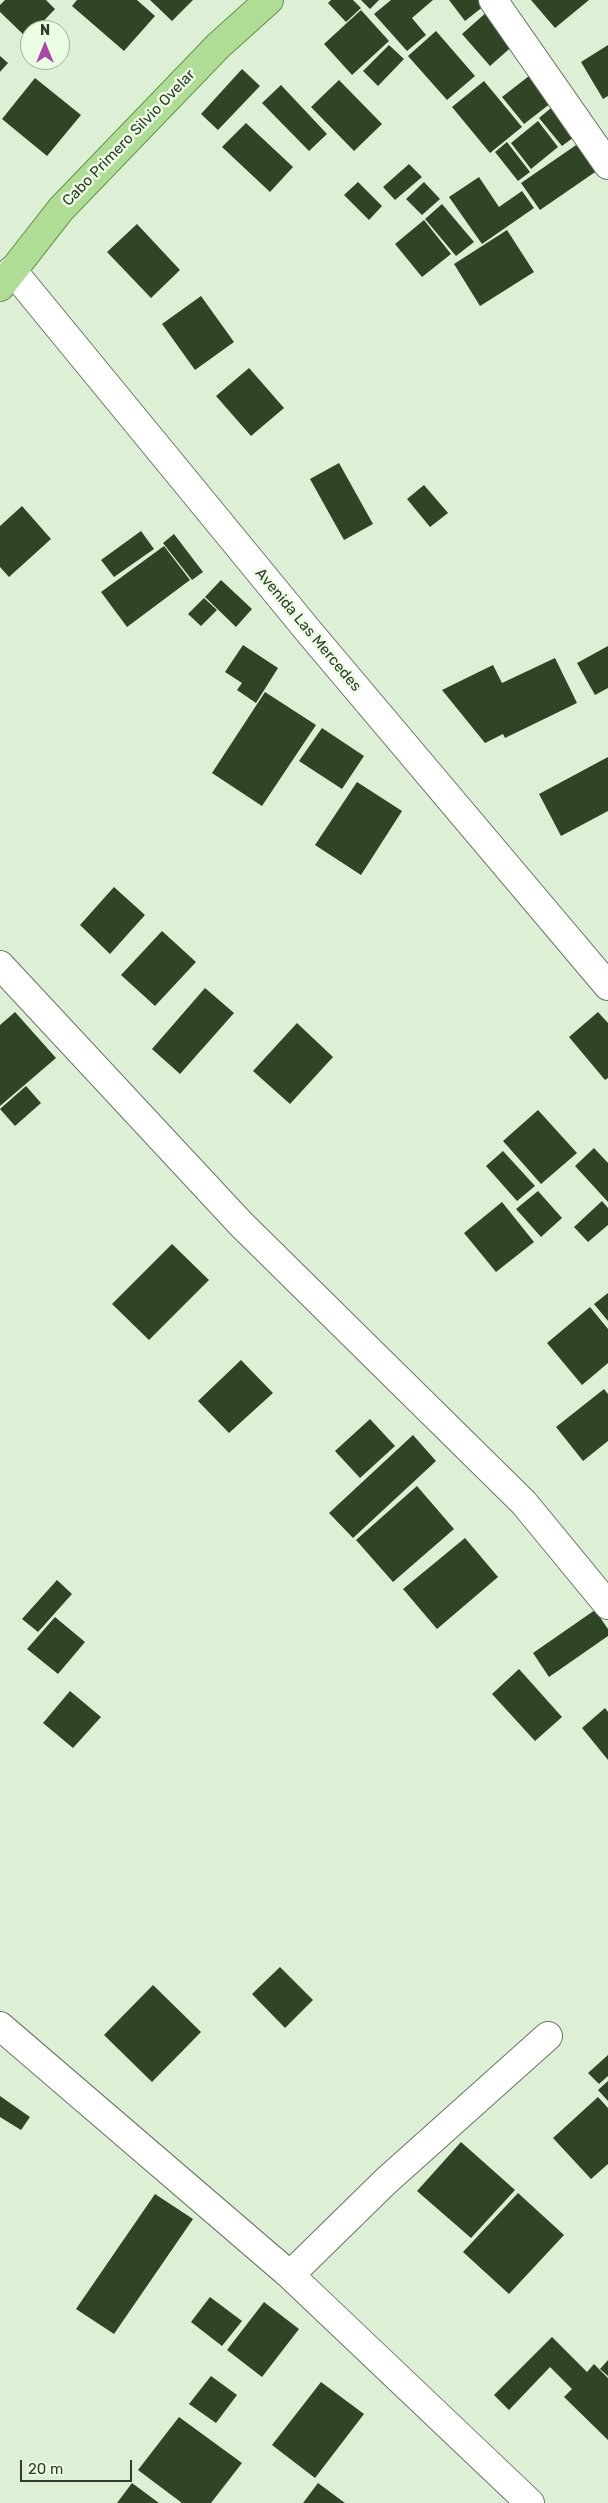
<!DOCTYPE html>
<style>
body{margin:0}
#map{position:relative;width:608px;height:2503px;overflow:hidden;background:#ddf0d5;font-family:Rubik,sans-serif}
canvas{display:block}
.north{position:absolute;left:20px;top:20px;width:50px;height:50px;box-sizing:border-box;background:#ebfee2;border:1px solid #a1af9a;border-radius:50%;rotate:0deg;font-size:14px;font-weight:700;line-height:20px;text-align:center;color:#32392f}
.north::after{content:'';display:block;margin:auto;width:18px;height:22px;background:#aa45aa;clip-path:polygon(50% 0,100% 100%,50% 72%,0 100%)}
.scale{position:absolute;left:20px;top:2460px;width:112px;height:22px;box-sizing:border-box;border:2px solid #32392f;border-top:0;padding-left:6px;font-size:15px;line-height:18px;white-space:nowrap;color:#32392f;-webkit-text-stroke:4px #ebfee2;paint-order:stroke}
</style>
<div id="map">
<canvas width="608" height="2503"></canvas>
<div class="north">N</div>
<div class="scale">20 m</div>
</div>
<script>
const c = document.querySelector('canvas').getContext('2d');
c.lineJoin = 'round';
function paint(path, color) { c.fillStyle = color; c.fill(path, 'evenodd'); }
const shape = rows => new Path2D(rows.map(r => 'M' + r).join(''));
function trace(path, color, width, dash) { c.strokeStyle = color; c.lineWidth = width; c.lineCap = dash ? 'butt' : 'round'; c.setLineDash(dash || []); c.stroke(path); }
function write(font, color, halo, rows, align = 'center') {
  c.font = font + ' Rubik,sans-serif'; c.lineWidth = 5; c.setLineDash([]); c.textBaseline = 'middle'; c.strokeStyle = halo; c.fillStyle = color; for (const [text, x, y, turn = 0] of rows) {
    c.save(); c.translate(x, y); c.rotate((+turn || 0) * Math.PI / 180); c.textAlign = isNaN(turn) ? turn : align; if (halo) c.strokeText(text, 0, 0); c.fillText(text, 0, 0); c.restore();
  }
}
const building = shape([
 [5,0,46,0,55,9,35,30,30,30,27,38,0,12,0,5],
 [77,0,137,0,155,16,124,51,72,6],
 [150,0,193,0,172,21],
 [331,0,353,0,361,8,346,22,328,3],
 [361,0,379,0,370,9],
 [391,0,433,0,412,18,426,35,407,51,374,14],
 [449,0,488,0,489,2,465,21],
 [531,0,589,0,555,28],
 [361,10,389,41,352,75,324,44],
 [488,11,516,43,490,66,462,34],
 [436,31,475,76,447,100,408,56],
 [389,45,404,59,378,86,363,71],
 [608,45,608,96,603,99,581,62],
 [0,56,8,63,0,72],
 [242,69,260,86,218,130,201,114],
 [538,69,560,96,524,124,502,97],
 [35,78,81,115,47,156,2,119],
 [339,80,382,124,354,151,311,107],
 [484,81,522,127,490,153,452,107],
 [281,85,327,134,309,151,262,103],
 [551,108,574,137,562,146,539,118],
 [538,121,558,147,531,169,511,143],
 [246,123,293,167,270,192,222,147],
 [582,141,601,168,540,210,521,183],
 [507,142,530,172,518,181,495,152],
 [409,164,422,177,395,200,383,187],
 [479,177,499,207,522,191,534,208,482,244,449,197],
 [358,182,382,206,369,220,344,195],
 [424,182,440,199,422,215,406,199],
 [442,204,474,242,456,256,425,219],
 [424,220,451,254,422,277,395,244],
 [137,224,180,270,151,298,107,252],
 [507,230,534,272,480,306,454,264],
 [201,296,234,342,195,370,162,324],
 [249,368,284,408,251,436,216,396],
 [339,463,373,524,344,540,310,479],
 [424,485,448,513,430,527,407,499],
 [22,506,51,539,9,577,0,567,0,526],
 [141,531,154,549,114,577,101,560],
 [174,534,203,572,192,580,163,543],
 [164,546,190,580,127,627,101,592],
 [221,580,252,609,236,627,205,597],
 [204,598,217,610,201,626,188,614],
 [243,645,278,668,256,703,237,690,242,683,225,672],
 [608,646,608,688,595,695,577,663],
 [555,658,577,703,505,738,503,734,485,743,442,690,493,665,502,683],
 [265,692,316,725,262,806,212,773],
 [322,728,364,756,342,789,299,761],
 [608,757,608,811,561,836,539,794],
 [357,782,402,811,361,875,315,845],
 [114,887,145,915,110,954,80,925],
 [162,931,196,962,155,1006,121,975],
 [205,988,234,1013,180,1074,152,1049],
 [15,1012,56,1058,0,1106,0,1025],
 [598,1012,608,1023,608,1078,605,1080,569,1037],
 [297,1023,333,1057,290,1104,253,1071],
 [26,1086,41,1103,15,1126,0,1109],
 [538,1110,577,1153,541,1184,503,1141],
 [594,1148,608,1163,608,1202,575,1166],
 [503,1151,535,1186,517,1201,486,1166],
 [538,1191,562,1218,541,1237,516,1209],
 [602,1201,608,1208,608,1225,588,1242,574,1227],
 [502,1202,534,1242,496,1272,464,1233],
 [172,1244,209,1280,149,1340,112,1304],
 [608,1293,608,1321,594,1304],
 [590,1307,608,1329,608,1363,582,1385,547,1343],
 [241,1360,273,1393,229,1433,198,1401],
 [604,1389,608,1394,608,1441,583,1461,556,1427],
 [370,1419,395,1446,360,1478,335,1451],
 [413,1435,436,1461,353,1538,329,1513],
 [417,1486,454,1529,393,1582,356,1540],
 [465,1538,498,1577,437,1629,403,1589],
 [57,1580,72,1594,38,1632,22,1619],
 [595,1610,608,1629,608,1636,549,1677,533,1653],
 [55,1617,85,1642,58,1674,27,1649],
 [519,1669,562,1717,535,1741,492,1694],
 [70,1691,101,1717,73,1748,43,1723],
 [605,1708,608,1712,608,1760,582,1728],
 [280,1967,313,2000,285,2028,252,1994],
 [153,1985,201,2032,152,2082,104,2035],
 [608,2055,608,2076,599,2084,588,2073],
 [608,2081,608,2101,598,2090],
 [0,2096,30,2117,21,2130,0,2117],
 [598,2097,608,2108,608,2164,591,2179,553,2138],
 [461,2142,515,2190,471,2238,417,2191],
 [518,2193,564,2235,509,2294,463,2252],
 [155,2194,193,2219,114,2334,76,2309],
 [210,2297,242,2321,222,2346,191,2322],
 [264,2302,299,2329,262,2377,227,2350],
 [552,2337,587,2372,594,2364,608,2378,608,2440,564,2397,572,2389,550,2367,509,2410,494,2395],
 [608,2360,608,2376,600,2369],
 [211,2376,237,2395,216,2423,189,2404],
 [321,2382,364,2414,315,2478,272,2445],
 [179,2417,242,2463,211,2503,182,2503,138,2470],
 [132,2483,159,2503,117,2503],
 [318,2483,345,2503,303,2503]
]);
const minor = shape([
 [493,0,608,165],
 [12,270,310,633,608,986],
 [0,965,241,1224,524,1503,608,1605],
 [0,2026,290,2275,530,2503],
 [290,2275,386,2181,548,2036]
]);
const major = shape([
 [0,287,61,209,218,46,269,0]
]);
const streetNames = [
 ["Cabo Primero Silvio Ovelar",129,138,-46],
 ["Avenida Las Mercedes",308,630,50]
];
paint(building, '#2f4525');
trace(minor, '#66775f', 30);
trace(major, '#619544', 30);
trace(minor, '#fff', 28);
trace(major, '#afdd96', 28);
write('15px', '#32392f', '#ebfee2', streetNames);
</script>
